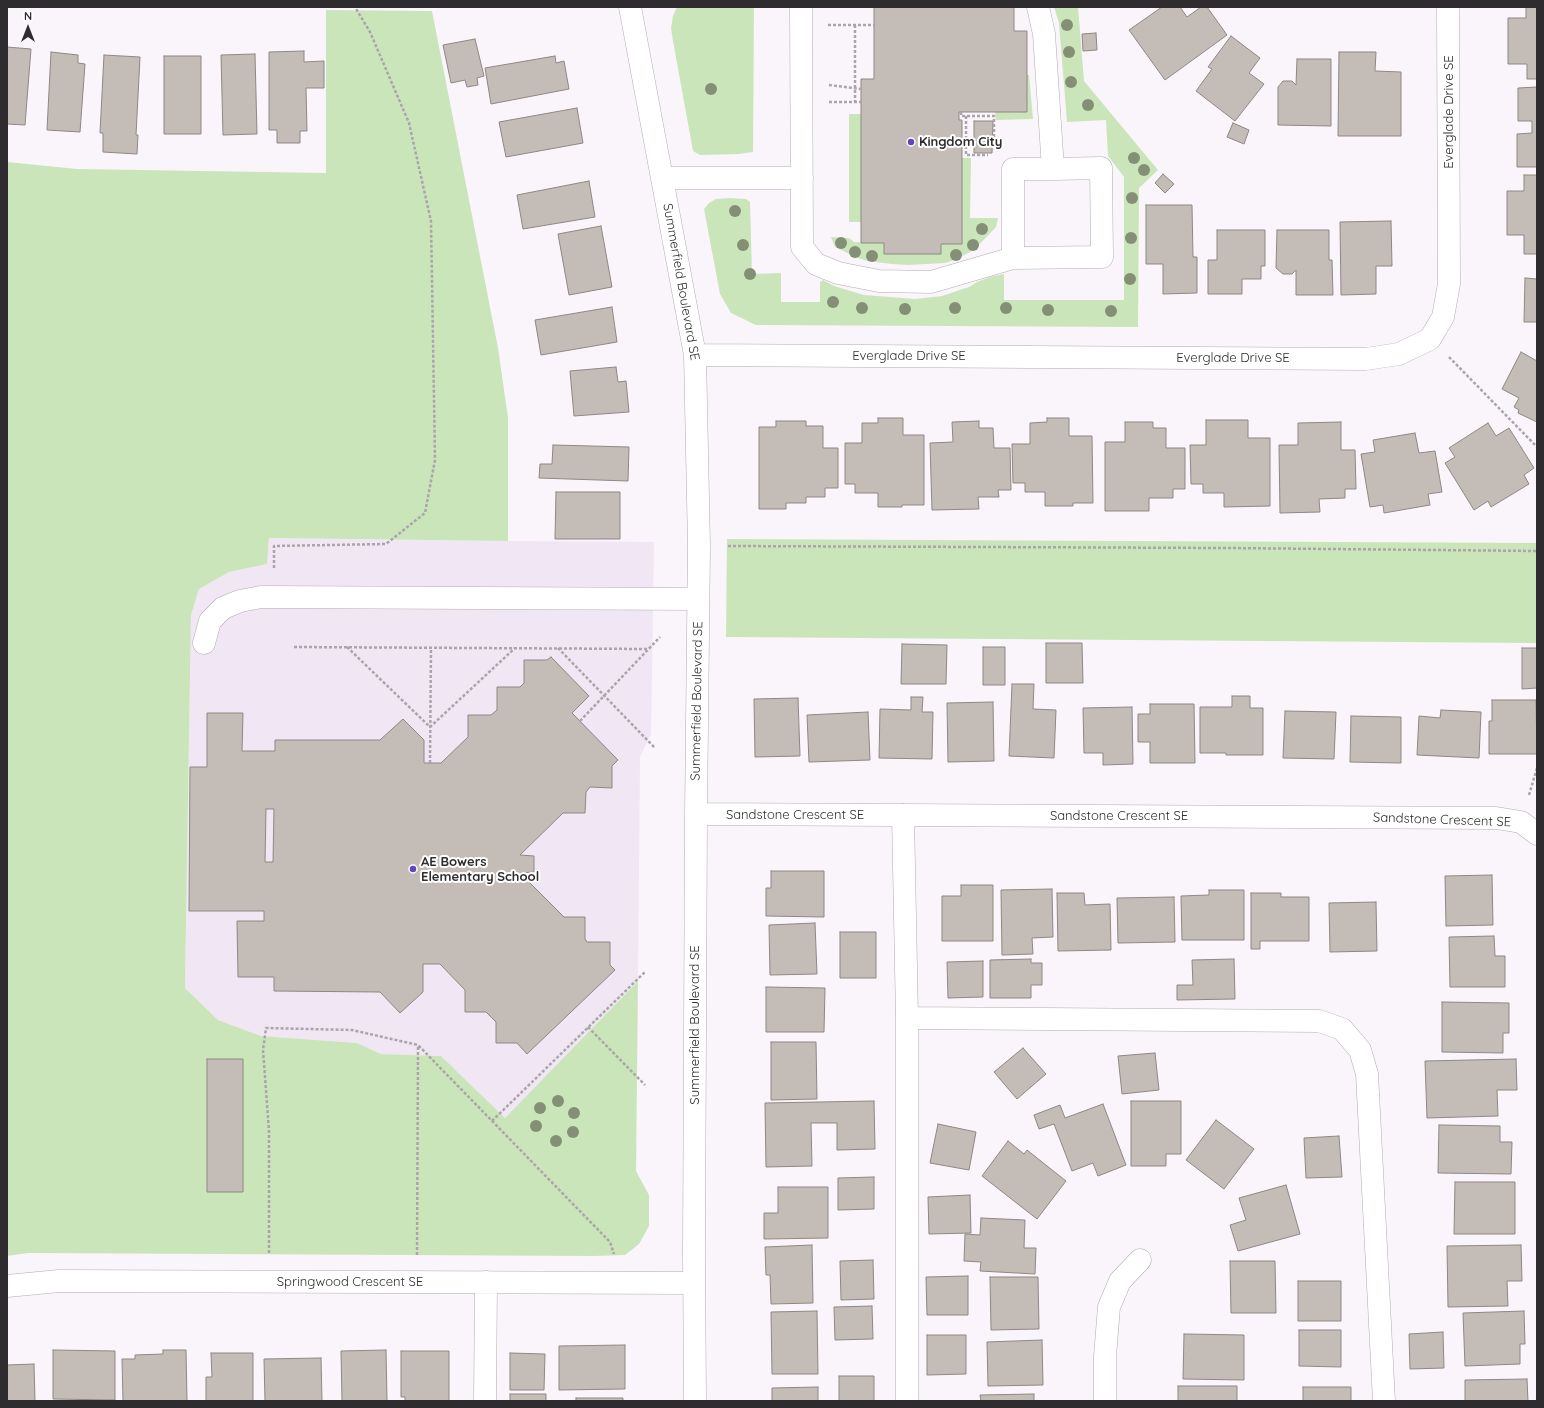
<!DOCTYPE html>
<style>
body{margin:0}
#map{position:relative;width:1544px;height:1408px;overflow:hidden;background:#faf4fb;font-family:Quicksand,sans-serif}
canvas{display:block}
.frame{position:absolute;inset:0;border:8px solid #2e2c2e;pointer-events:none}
.north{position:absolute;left:8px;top:8px;width:40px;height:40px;-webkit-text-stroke:3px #fff;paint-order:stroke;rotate:0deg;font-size:11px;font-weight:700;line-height:16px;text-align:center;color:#2e2c2e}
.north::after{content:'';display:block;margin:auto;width:14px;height:18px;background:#2e2c2e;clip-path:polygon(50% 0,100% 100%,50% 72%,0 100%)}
</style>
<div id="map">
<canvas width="1544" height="1408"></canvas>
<div class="frame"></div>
<div class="north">N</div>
</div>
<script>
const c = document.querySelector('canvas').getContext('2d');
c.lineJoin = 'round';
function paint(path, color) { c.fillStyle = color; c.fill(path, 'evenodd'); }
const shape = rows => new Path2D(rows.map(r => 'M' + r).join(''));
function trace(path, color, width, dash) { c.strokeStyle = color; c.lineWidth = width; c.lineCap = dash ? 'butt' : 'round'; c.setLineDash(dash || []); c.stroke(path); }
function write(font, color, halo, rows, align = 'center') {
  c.font = font + ' Quicksand,sans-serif'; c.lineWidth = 4; c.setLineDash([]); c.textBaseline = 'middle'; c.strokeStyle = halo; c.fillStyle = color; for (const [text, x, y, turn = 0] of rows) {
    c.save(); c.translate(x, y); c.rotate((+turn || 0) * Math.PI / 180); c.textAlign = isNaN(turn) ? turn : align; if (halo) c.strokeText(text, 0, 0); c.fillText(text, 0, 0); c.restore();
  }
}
const built = shape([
 [269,538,508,541,654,542,651,734,640,757,638,981,505,1118,441,1056,381,1054,357,1043,261,1036,218,1020,185,988,191,615,199,589,229,572,267,564]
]);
const green = shape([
 [677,7,754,7,753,152,738,154,700,155,693,151,673,41,671,28,673,16],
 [1054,7,1078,7,1084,81,1158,170,1139,188,1138,327,756,325,731,313,720,294,704,209,709,203,716,199,730,198,746,199,750,202,752,274,781,273,781,302,820,302,820,282,823,280,834,286,864,295,915,299,942,296,969,287,977,282,990,277,1004,274,1004,300,1124,300,1124,177,1108,156,1106,120,1067,122,1059,23],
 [326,10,432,11,498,348,508,418,508,541,269,538,267,564,229,572,199,589,191,615,185,988,218,1020,261,1036,357,1043,381,1054,441,1056,505,1118,638,981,636,1171,649,1195,649,1226,639,1244,625,1255,594,1256,28,1253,7,1256,7,162,77,169,326,173],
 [1027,75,1029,75,1033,119,996,120,995,112,1026,112],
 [849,114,861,114,861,222,849,222],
 [962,158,971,158,970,218,998,218,996,227,974,250,954,260,945,263,908,265,892,264,867,261,858,258,835,247,831,237,849,238,854,242,884,243,884,254,941,254,941,244],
 [727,539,1537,543,1537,643,726,637]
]);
const building = shape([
 [874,7,1014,7,1014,31,1027,31,1027,112,959,112,959,120,962,120,962,244,941,244,941,254,884,254,884,243,861,243,861,79,874,79,874,7],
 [1162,7,1180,7,1187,17,1201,7,1207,7,1227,35,1165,80,1129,30,1162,7],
 [1526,7,1537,7,1537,79,1527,79,1527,64,1508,64,1508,18,1526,18,1526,7],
 [1096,33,1097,50,1083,51,1082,34,1096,33],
 [1231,36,1260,58,1249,73,1264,84,1235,121,1196,91,1212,69,1208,67,1231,36],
 [475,39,484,76,477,78,478,85,467,87,465,80,451,83,443,45,475,39],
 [7,47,31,49,25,125,7,124,7,47],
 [304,51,304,62,324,61,324,88,306,88,307,131,300,131,300,143,277,143,277,130,269,130,269,52,304,51],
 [51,52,78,55,78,63,85,64,80,132,47,130,51,52],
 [1339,52,1376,52,1375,71,1401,72,1401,136,1338,136,1339,52],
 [255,54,257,134,223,135,221,55,255,54],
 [104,55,140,57,136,135,138,135,137,154,103,152,103,133,100,133,104,55],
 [164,56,201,56,201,134,164,134,164,56],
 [555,56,556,63,564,61,569,89,491,104,485,68,555,56],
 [1297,59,1331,59,1331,126,1278,125,1278,87,1283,81,1292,81,1296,85,1297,59],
 [1537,87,1537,167,1517,167,1517,134,1532,133,1532,121,1518,121,1518,88,1537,87],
 [577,108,583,143,506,157,499,122,577,108],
 [974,121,993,121,992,153,974,153,974,121],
 [1233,123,1249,130,1244,144,1227,137,1233,123],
 [1163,174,1174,184,1165,193,1155,183,1163,174],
 [1524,175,1537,175,1537,254,1524,254,1524,235,1507,235,1507,191,1524,191,1524,175],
 [589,181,595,217,523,229,517,195,589,181],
 [1146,205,1192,205,1193,257,1197,257,1197,293,1163,294,1163,264,1146,264,1146,205],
 [1391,221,1392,266,1376,266,1376,294,1341,295,1340,222,1391,221],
 [601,226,612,287,569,295,558,234,601,226],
 [1217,230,1265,230,1265,266,1261,266,1261,279,1242,279,1242,294,1208,294,1208,260,1217,260,1217,230],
 [1277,230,1329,230,1329,260,1332,260,1333,295,1296,295,1296,270,1292,274,1283,274,1276,268,1277,230],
 [1525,278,1537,279,1537,322,1524,322,1525,278],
 [612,307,617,342,541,355,535,320,612,307],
 [1521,352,1537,361,1537,422,1518,413,1519,410,1514,407,1519,398,1502,389,1521,352],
 [616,367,618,382,626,381,629,412,574,416,570,371,616,367],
 [878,418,903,418,903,435,924,435,924,505,902,505,902,507,878,507,878,493,855,493,855,484,845,484,845,443,862,443,862,423,878,423,878,418],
 [1047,418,1069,418,1069,436,1092,436,1093,503,1073,503,1073,506,1045,506,1045,492,1025,492,1025,483,1013,483,1012,444,1030,444,1030,423,1047,422,1047,418],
 [1206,420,1248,420,1248,438,1270,438,1270,506,1224,507,1224,493,1203,493,1203,484,1191,484,1190,445,1206,445,1206,420],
 [776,421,806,421,806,426,823,426,823,448,838,448,838,488,825,488,825,497,806,497,806,503,786,503,786,509,759,509,759,427,776,427,776,421],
 [979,421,979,428,993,428,994,448,1010,448,1011,490,998,490,999,497,978,497,979,509,932,510,930,443,953,442,952,422,979,421],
 [1125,422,1153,422,1153,428,1166,428,1166,448,1185,448,1185,489,1173,489,1173,498,1149,498,1149,511,1105,511,1105,442,1125,442,1125,422],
 [1341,422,1341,450,1355,450,1356,489,1345,489,1345,498,1319,499,1320,512,1280,513,1279,445,1298,445,1298,423,1341,422],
 [1488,423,1496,436,1509,428,1534,468,1524,475,1529,484,1491,507,1488,501,1474,510,1445,463,1455,457,1449,448,1488,423],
 [1415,433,1419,453,1435,451,1442,492,1428,494,1430,505,1384,513,1383,505,1370,507,1361,454,1375,452,1373,440,1415,433],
 [553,445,629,447,628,481,539,478,540,464,552,464,553,445],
 [556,492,620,492,620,539,555,539,556,492],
 [1046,643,1082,643,1083,683,1046,683,1046,643],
 [902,644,947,645,946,684,901,684,902,644],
 [983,647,1005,647,1005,685,983,685,983,647],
 [1522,648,1537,648,1537,688,1522,689,1522,648],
 [551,657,589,696,572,713,618,760,612,766,612,788,590,787,586,792,585,813,563,813,520,855,534,856,534,872,520,873,564,917,585,917,585,939,587,942,610,942,610,965,615,970,527,1054,517,1043,496,1043,496,1022,486,1012,465,1012,465,990,440,964,423,964,423,992,400,1013,380,992,274,991,274,977,238,977,237,921,264,921,264,911,189,911,190,767,207,767,207,713,243,713,242,751,275,751,275,740,380,740,403,719,424,740,424,763,441,763,468,737,468,715,491,715,497,710,497,687,520,687,524,683,524,660,547,660,551,657],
 [266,809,274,809,273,862,265,862,266,809],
 [1012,684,1034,684,1033,709,1056,710,1054,758,1009,756,1012,684],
 [1232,696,1250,696,1250,708,1263,708,1263,755,1226,755,1226,753,1200,753,1200,707,1232,707,1232,696],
 [911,697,923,697,922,712,933,712,932,759,879,758,880,709,911,710,911,697],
 [798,698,800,756,755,757,754,699,798,698],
 [1492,700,1536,700,1537,754,1489,754,1489,721,1492,721,1492,700],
 [993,702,994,761,948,762,947,703,993,702],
 [1150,704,1194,704,1195,763,1150,763,1150,742,1138,742,1138,714,1150,714,1150,704],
 [1132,707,1133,764,1103,765,1103,753,1084,753,1083,708,1132,707],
 [1441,710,1481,712,1479,758,1417,755,1419,716,1440,718,1441,710],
 [1285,711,1336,712,1334,759,1283,758,1285,711],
 [868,712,870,760,809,762,807,715,868,712],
 [1351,716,1401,717,1401,763,1350,762,1351,716],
 [771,871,824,871,824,917,766,916,766,888,771,888,771,871],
 [1492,875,1493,925,1446,926,1445,876,1492,875],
 [961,885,993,885,993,941,942,941,942,896,961,896,961,885],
 [1052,889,1053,937,1032,938,1033,954,1002,955,1001,890,1052,889],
 [1209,890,1244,890,1244,940,1182,940,1181,896,1209,895,1209,890],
 [1057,893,1084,893,1085,905,1110,904,1111,950,1058,951,1057,893],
 [1251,893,1281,893,1281,897,1309,897,1309,941,1260,941,1260,949,1251,949,1251,893],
 [1174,897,1175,942,1118,943,1117,898,1174,897],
 [1376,902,1377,951,1330,952,1329,903,1376,902],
 [815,923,817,974,770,975,769,925,815,923],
 [840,932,876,932,876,978,840,978,840,932],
 [1494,936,1495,956,1505,956,1505,987,1450,987,1449,937,1494,936],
 [1031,959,1031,963,1042,963,1042,985,1031,985,1031,998,990,998,990,960,1031,959],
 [1234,959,1235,999,1177,1000,1177,985,1193,985,1192,960,1234,959],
 [983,961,983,997,948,998,947,962,983,961],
 [766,987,825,988,824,1032,766,1032,766,987],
 [1442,1002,1509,1003,1509,1033,1503,1033,1503,1053,1442,1052,1442,1002],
 [771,1042,816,1042,817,1099,771,1100,771,1042],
 [1023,1048,1046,1074,1017,1099,994,1072,1023,1048],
 [1155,1053,1159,1090,1122,1094,1118,1056,1155,1053],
 [207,1059,243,1059,243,1192,207,1192,207,1059],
 [1516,1059,1517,1090,1497,1090,1498,1116,1427,1118,1425,1061,1516,1059],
 [874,1101,875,1149,837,1150,837,1123,811,1123,812,1166,766,1167,765,1103,874,1101],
 [1131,1101,1181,1101,1181,1154,1166,1154,1166,1166,1131,1166,1131,1101],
 [1103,1104,1126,1165,1098,1176,1093,1163,1072,1171,1054,1124,1039,1129,1034,1115,1060,1105,1065,1118,1103,1104],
 [1216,1120,1254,1149,1224,1189,1186,1160,1216,1120],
 [938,1124,976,1132,969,1170,930,1163,938,1124],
 [1439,1125,1500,1126,1500,1142,1512,1142,1511,1174,1438,1173,1439,1125],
 [1339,1136,1342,1177,1306,1178,1304,1138,1339,1136],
 [1008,1141,1024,1154,1027,1150,1066,1181,1037,1219,982,1176,1008,1141],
 [874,1177,874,1209,838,1210,838,1178,874,1177],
 [1455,1182,1515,1182,1515,1234,1454,1234,1455,1182],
 [1286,1185,1300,1234,1238,1251,1230,1225,1246,1220,1239,1198,1286,1185],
 [778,1187,828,1187,828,1238,764,1239,764,1213,778,1213,778,1187],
 [970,1195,971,1233,929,1234,928,1197,970,1195],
 [981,1218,1025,1220,1024,1248,1036,1248,1035,1274,980,1271,981,1262,964,1261,965,1234,980,1235,981,1218],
 [812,1245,813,1303,771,1304,770,1275,766,1275,765,1247,812,1245],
 [1521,1245,1522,1281,1507,1281,1508,1306,1448,1307,1447,1246,1521,1245],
 [873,1260,874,1299,841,1300,840,1261,873,1260],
 [1230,1261,1275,1261,1276,1313,1231,1313,1230,1261],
 [968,1276,968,1315,927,1315,926,1277,968,1276],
 [990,1277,1038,1277,1039,1329,991,1330,990,1277],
 [1298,1281,1341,1281,1341,1321,1298,1321,1298,1281],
 [872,1306,873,1339,835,1340,834,1307,872,1306],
 [817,1311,818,1374,772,1374,771,1312,817,1311],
 [1524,1311,1525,1344,1520,1344,1520,1364,1465,1366,1463,1313,1524,1311],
 [1299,1330,1341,1330,1341,1367,1299,1366,1299,1330],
 [1443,1332,1444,1368,1410,1369,1409,1334,1443,1332],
 [1184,1334,1244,1335,1244,1380,1183,1379,1184,1334],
 [927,1335,966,1335,966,1374,927,1375,927,1335],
 [1042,1340,1043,1385,988,1386,987,1342,1042,1340],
 [625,1345,625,1389,559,1390,559,1346,625,1345],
 [53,1350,115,1351,115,1400,53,1399,53,1350],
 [163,1350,186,1350,187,1401,123,1401,122,1359,135,1359,135,1355,163,1354,163,1350],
 [386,1350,387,1401,342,1401,341,1351,386,1350],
 [401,1351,449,1351,449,1401,405,1401,405,1397,401,1397,401,1351],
 [211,1353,253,1353,253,1401,206,1401,206,1377,212,1377,211,1353],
 [510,1353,545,1354,544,1390,510,1390,510,1353],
 [321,1358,322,1401,265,1401,264,1359,321,1358],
 [34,1364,35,1401,7,1401,7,1365,34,1364],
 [839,1376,874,1376,874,1401,839,1401,839,1376],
 [1527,1379,1528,1401,1465,1401,1465,1380,1527,1379],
 [1178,1386,1237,1386,1237,1401,1178,1401,1178,1386],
 [818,1387,818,1401,772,1401,772,1388,818,1387],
 [1303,1387,1351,1387,1351,1401,1303,1401,1303,1387],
 [510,1394,546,1394,546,1401,510,1401,510,1394],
 [1034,1394,1034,1401,981,1401,980,1395,1034,1394],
 [576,1398,623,1398,623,1401,576,1401,576,1398]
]);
const path = shape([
 [828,25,874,25],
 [855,25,855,102],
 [829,85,861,89],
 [829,102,861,102],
 [961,112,961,116,994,116,994,149],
 [966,116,966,155,988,155],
 [1449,357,1537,447],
 [728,546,1227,548,1537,551],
 [274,568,274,546,386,544,425,513,435,460,431,221,409,123,370,32,355,7],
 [294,647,649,649],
 [347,647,430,727,515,648],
 [558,648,655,748],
 [580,721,660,637],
 [430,763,431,648],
 [1529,795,1537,768],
 [588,1027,645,1085],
 [492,1121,646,971],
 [269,1253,269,1131,263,1050,266,1028,352,1030,418,1045,610,1242,614,1254],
 [417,1255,418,1046]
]);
const minor = shape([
 [630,7,695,355,699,546,696,814,694,1252,695,1401],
 [801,7,802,247,816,264,838,273,879,281,931,282,1013,258,1013,169,1053,169,1044,34,1038,7],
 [662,178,802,178],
 [1013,258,1102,257,1101,168,1053,169],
 [695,355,1366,359,1399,354,1430,339,1443,317,1449,284,1448,7],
 [204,643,210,621,223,608,240,601,261,597,698,599],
 [696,814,1496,818,1521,822,1537,834],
 [903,815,907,1018,907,1401],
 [907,1018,1319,1021,1342,1029,1360,1050,1367,1074,1384,1401],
 [7,1286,59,1281,694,1283],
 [485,1401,486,1282],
 [1105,1401,1105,1356,1109,1307,1120,1281,1140,1260]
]);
const trees = [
 [1067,25],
 [1069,52],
 [1071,82],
 [711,89],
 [1088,105],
 [1134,158],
 [1144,170],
 [1132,198],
 [735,211],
 [982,229],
 [1131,238],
 [841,243],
 [743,245],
 [973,245],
 [855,252],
 [956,255],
 [872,256],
 [750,274],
 [1130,279],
 [833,302],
 [862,308],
 [955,308],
 [1006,308],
 [905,309],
 [1048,310],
 [1111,311],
 [558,1101],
 [540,1108],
 [574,1113],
 [536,1126],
 [573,1132],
 [556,1141]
];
const markers = [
 [911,142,4,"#6046be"],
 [413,869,4,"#6046be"]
];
const streetNames = [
 ["Everglade Drive SE",1449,112,-90],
 ["Summerfield Boulevard SE",681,282,80],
 ["Everglade Drive SE",909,356],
 ["Everglade Drive SE",1233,358],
 ["Summerfield Boulevard SE",697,701,-89],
 ["Sandstone Crescent SE",795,815],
 ["Sandstone Crescent SE",1119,816],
 ["Sandstone Crescent SE",1442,820,2],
 ["Summerfield Boulevard SE",695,1025,-90],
 ["Springwood Crescent SE",350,1282]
];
const poiNames = [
 ["Kingdom City",919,142],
 ["AE Bowers",421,862],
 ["Elementary School",421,877]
];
paint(built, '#f1e6f3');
paint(green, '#cbe5bb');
paint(building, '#c4bdb7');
trace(building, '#8e8783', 1);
trace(minor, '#b2acb2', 23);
trace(path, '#aaa5aa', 2.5, [3, 2]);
trace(minor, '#fff', 22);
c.fillStyle = '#849076';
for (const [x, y] of trees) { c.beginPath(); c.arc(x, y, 6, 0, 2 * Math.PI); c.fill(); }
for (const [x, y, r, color] of markers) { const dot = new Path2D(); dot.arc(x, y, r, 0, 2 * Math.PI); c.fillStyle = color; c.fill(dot); trace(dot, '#fff', 1.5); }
write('13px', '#2e2c2e', '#fff', streetNames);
write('bold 13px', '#2e2c2e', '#fff', poiNames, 'left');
</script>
